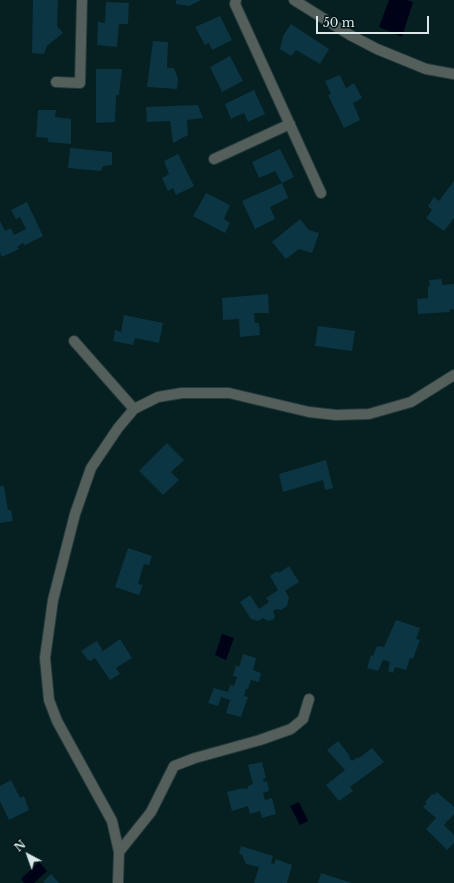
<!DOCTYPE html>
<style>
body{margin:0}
#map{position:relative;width:454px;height:883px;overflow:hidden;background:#061f20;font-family:"Libre Baskerville",serif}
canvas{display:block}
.north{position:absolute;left:8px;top:835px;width:40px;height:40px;-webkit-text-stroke:3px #001617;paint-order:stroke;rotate:319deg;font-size:11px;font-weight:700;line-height:16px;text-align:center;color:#d9e7e8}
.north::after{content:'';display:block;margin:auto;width:14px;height:18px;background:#d9e7e8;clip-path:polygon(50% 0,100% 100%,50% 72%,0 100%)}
.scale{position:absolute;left:316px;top:16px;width:113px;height:18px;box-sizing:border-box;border:2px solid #d9e7e8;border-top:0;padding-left:5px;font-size:12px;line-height:14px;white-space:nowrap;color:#d9e7e8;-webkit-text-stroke:3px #001617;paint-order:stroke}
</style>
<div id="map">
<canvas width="454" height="883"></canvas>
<div class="north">N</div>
<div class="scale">50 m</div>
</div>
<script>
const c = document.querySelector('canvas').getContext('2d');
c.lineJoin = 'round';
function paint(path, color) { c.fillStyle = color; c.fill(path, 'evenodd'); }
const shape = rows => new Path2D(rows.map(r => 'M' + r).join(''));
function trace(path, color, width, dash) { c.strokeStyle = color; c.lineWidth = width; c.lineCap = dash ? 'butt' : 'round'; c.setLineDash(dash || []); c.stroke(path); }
const water = shape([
 [389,0,407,0,413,2,402,37,379,27],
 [222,634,234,638,226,660,215,655],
 [299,802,308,821,300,825,290,806],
 [39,862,47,871,34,883,24,883,21,879]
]);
const building = shape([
 [33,0,58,0,57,26,63,33,47,46,44,54,32,53],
 [176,0,201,0,189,6,176,4],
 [106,2,129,3,128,24,119,24,117,47,97,45,98,22,105,23],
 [220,16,232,40,212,50,209,43,205,45,195,27],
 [291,24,329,49,320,64,296,50,291,56,280,49,283,36],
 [153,41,168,42,167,68,174,68,178,78,177,89,147,87],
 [230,56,243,81,222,92,210,67],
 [96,69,122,69,119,95,116,95,115,122,96,123],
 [340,75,346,88,354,83,362,98,353,103,360,120,344,128,328,95,331,94,325,81],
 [254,90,265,114,248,122,244,113,231,119,225,104],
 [198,105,203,118,187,120,188,135,173,143,170,121,147,122,146,107],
 [38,110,56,110,55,117,71,119,71,144,48,142,48,138,36,137],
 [70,148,112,152,112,165,103,166,101,171,68,168],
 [280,149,294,177,282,183,275,171,259,178,252,162],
 [178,154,194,186,176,195,173,188,168,191,162,178,169,174,164,161],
 [454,181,454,218,444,231,426,218,432,210,428,206,434,197,439,201],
 [282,183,288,198,270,207,275,219,255,229,242,201],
 [206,193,230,205,224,219,230,223,225,233,193,216],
 [27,202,43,236,25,245,23,243,17,247,19,249,2,257,0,253,0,221,5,231,11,228,14,235,26,229,20,217,16,219,11,210],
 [300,219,309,230,319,233,312,253,299,249,286,259,272,242],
 [442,279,442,285,454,284,454,309,449,310,450,312,418,314,417,299,428,298,428,286,430,286,429,280],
 [268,294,269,313,254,313,255,323,259,323,260,335,240,337,239,319,223,320,222,298],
 [124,315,163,323,159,343,135,338,133,345,113,341,115,330,121,332],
 [318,326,355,331,352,351,315,346],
 [167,443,184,460,171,472,179,480,163,495,139,471],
 [326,460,333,488,325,490,323,480,283,492,279,474],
 [0,486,4,486,8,510,11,510,13,521,0,523],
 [128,548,152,556,149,565,144,564,138,584,143,585,139,595,115,587],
 [289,566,299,582,285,591,289,597,287,606,281,610,277,609,273,611,275,616,274,619,272,620,268,621,263,618,258,621,251,619,240,602,250,595,259,609,269,602,266,598,278,590,270,576,277,571,279,573],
 [396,620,420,628,416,639,420,640,413,659,410,658,406,670,395,667,393,673,388,671,390,662,383,660,378,671,367,668,371,655,373,656,376,648,378,646,384,647],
 [120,639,132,658,116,668,120,674,110,680,95,658,91,661,88,660,81,651,97,641,103,651],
 [243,654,256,658,253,670,261,673,259,682,251,680,248,689,246,689,244,696,248,697,241,717,226,713,230,700,221,697,218,706,208,703,214,688,228,692,230,685,234,686,237,677,233,676,236,665,239,667],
 [338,741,350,756,349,757,352,761,358,757,359,758,372,748,384,762,350,787,353,791,339,801,326,785,345,770,327,750],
 [262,762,266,778,263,779,264,782,267,781,269,791,263,793,265,800,272,798,276,814,262,818,260,811,250,814,248,806,232,811,227,792,243,788,244,789,248,788,248,786,253,784,248,765],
 [11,780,20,798,24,796,29,810,9,820,0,801,0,786],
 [437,792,454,807,454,814,444,825,454,835,454,843,447,850,426,829,436,818,423,807,427,803,425,802,432,794,434,795],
 [241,846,273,856,271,863,274,864,276,859,292,865,287,883,254,883,259,867,246,864,242,855,239,854],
 [321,873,352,883,318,883],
 [51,874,59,883,45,883,43,882]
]);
const minor = shape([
 [236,0,235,4,321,193],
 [294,0,350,35,377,49,426,69,454,74],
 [56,82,80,83,82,0],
 [214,159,290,124],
 [74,341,134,409],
 [119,852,151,812,174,766,195,758,260,740,291,729,303,719,309,699],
 [118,883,119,852,112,821,57,721,49,700,45,658,53,600,75,514,91,468,118,428,134,409,158,397,182,393,229,393,309,412,336,415,369,414,411,402,454,375]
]);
paint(water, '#000218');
paint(building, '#0c3543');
trace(minor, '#243b3c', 12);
trace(minor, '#545e5a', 10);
</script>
